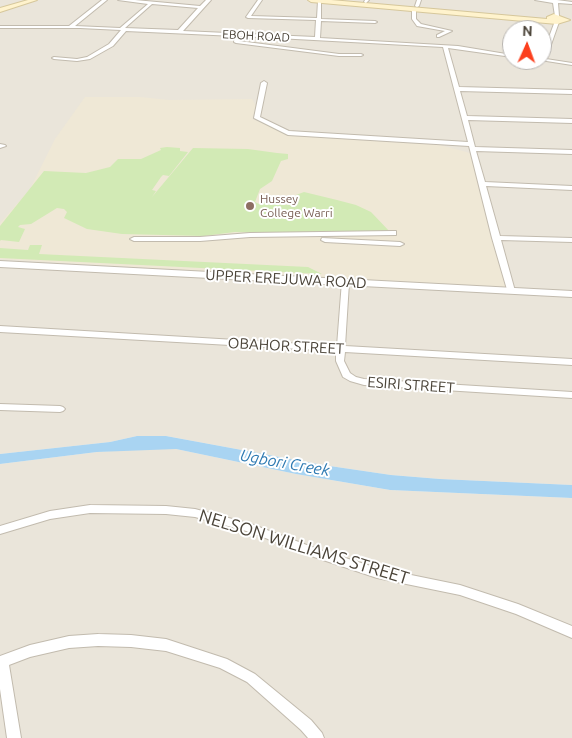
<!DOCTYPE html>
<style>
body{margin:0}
#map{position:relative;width:572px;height:738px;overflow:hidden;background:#f6f3ec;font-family:Ubuntu,sans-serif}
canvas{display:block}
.north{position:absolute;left:502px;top:20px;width:50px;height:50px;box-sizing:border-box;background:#fff;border:1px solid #b7b4b0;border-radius:50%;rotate:2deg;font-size:14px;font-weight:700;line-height:20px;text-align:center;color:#4b4439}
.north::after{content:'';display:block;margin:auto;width:18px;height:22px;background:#fc3f1d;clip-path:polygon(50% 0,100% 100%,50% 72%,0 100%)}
</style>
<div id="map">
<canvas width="572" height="738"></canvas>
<div class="north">N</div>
</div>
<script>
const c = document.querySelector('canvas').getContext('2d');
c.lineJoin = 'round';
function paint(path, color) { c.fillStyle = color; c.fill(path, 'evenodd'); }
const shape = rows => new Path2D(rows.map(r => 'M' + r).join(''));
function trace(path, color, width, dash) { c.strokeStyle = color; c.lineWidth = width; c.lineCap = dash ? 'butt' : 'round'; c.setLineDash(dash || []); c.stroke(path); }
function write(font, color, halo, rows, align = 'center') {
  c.font = font + ' Ubuntu,sans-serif'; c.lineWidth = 4; c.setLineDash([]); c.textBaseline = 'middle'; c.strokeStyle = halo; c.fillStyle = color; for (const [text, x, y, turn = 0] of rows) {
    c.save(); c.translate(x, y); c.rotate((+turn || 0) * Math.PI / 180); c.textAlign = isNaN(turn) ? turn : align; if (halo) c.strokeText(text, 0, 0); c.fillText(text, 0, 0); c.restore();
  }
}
const residential = shape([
 [0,0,572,0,572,485,440,479,391,475,323,465,166,436,137,436,110,442,0,454],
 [512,30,542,30,542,60,512,60],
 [139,449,176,449,296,474,390,490,572,498,572,738,0,738,0,464,97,452]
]);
const education = shape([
 [85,97,140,97,169,100,252,99,256,106,252,119,281,131,440,145,470,153,507,290,0,259,0,223,30,189,55,139]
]);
const green = shape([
 [167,147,180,148,180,151,188,152,169,176,163,175,161,177,152,190,156,191,152,197,193,148,248,149,277,153,288,154,288,159,281,161,272,181,260,189,255,202,259,204,269,201,285,205,297,203,296,195,304,192,337,200,356,205,371,212,391,233,288,234,235,232,204,236,122,234,87,229,64,218,67,212,64,209,57,208,31,224,20,225,18,227,25,229,19,242,1,240,0,241,0,226,44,171,86,173,110,167,118,159,141,159,161,150,160,148],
 [30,245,42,245,39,254,308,267,322,274,0,258,0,248,28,250]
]);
const water = shape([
 [137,436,166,436,323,465,391,475,440,479,572,485,572,498,390,490,296,474,176,449,97,452,0,464,0,454,110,442]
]);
const minor = shape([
 [102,0,107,0,75,26,120,28,148,4,118,0,135,0,200,6,206,0,211,0,183,31,315,37,316,20,248,18,246,17,258,0,262,0,251,16,317,18,318,1,321,0,321,19,375,21,377,22,375,23,321,21,320,38,458,46,512,55,512,57,448,48,459,87,572,90,572,94,460,91,467,116,572,119,572,123,468,120,475,147,572,150,572,154,476,151,485,182,572,186,572,190,486,186,500,236,572,238,572,242,501,240,515,291,511,293,508,293,492,238,469,146,288,135,254,118,261,83,264,81,267,83,260,117,289,131,468,142,443,47,240,36,239,41,339,54,361,54,363,55,361,56,339,56,236,43,234,42,235,36,126,31,113,46,90,59,77,61,54,59,52,58,54,57,77,59,87,57,109,44,121,30,80,28,0,28,0,26,69,26,102,0],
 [152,4,198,8,178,30,125,28,152,4],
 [365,0,369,0,366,3,364,2,365,0],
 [417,0,421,0,419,6,417,7,415,6,417,0],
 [535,0,557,0,572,2,572,4,558,3,559,16,557,17,555,16,553,3,535,0],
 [412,8,416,9,416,19,421,24,452,31,439,37,437,37,437,35,445,31,417,26,412,19,412,8],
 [555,21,559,22,546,59,572,63,572,65,540,60,542,60,542,56,555,21],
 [0,144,5,145,6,146,0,148,0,144],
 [393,231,396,231,396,235,250,237,200,241,134,241,130,239,134,237,200,237,250,233,393,231],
 [322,238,400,242,404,244,400,246,325,242,321,240,322,238],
 [342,281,345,281,349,283,345,346,572,359,572,365,345,352,344,361,350,373,356,377,364,379,572,392,572,398,364,385,350,381,343,377,336,361,336,351,0,332,0,326,337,346,342,281],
 [0,404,60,406,63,407,65,409,63,411,60,412,0,410,0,404],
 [90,505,166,506,195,509,251,524,320,550,377,568,460,585,518,604,572,626,572,638,516,614,460,595,377,578,314,557,250,532,195,517,166,514,90,513,50,519,0,534,0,526,50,511,90,505],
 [98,634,131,635,166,639,227,659,255,674,311,720,322,733,324,738,308,738,301,730,247,682,220,668,166,651,131,647,98,646,69,648,30,657,9,665,21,738,7,738,0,689,0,656,30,645,69,636,98,634]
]);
const tertiary = shape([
 [0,261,572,291,572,297,0,267,0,261]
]);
const secondary = shape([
 [28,0,37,0,0,12,0,8,28,0],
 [308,0,331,0,547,19,547,17,554,14,570,20,557,24,311,2,308,0]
]);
const markers = [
 [250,206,5,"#8d6e63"]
];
const farStreetnames = [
 ["EBOH ROAD",256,36,3]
];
const farEducationnames = [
 ["Hussey",260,199],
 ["College Warri",260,213]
];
const streetNames = [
 ["UPPER EREJUWA ROAD",286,279,3],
 ["OBAHOR STREET",286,346,3],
 ["ESIRI STREET",411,385,4]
];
const waterNames = [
 ["Ugbori Creek",285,463,10]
];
const nearStreetnames = [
 ["NELSON WILLIAMS STREET",304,547,17]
];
paint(residential, '#eae5da');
paint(education, '#efe8d6');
paint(green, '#d2eab5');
paint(water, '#a9d4f2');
trace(minor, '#c2bbae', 2);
trace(tertiary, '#c2bbae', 2);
trace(secondary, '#d6c79b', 2);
paint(minor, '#fff');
paint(tertiary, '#fff');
paint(secondary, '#fff3cd');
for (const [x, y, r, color] of markers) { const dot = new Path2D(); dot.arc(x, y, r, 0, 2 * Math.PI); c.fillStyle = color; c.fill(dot); trace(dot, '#fff', 2); }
write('12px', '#4b4439', '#fff', farStreetnames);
write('12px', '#785e54', '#fff', farEducationnames, 'left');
write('15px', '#4b4439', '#fff', streetNames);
write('italic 16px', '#2e7ab2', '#fff', waterNames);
write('18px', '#4b4439', '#fff', nearStreetnames);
</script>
